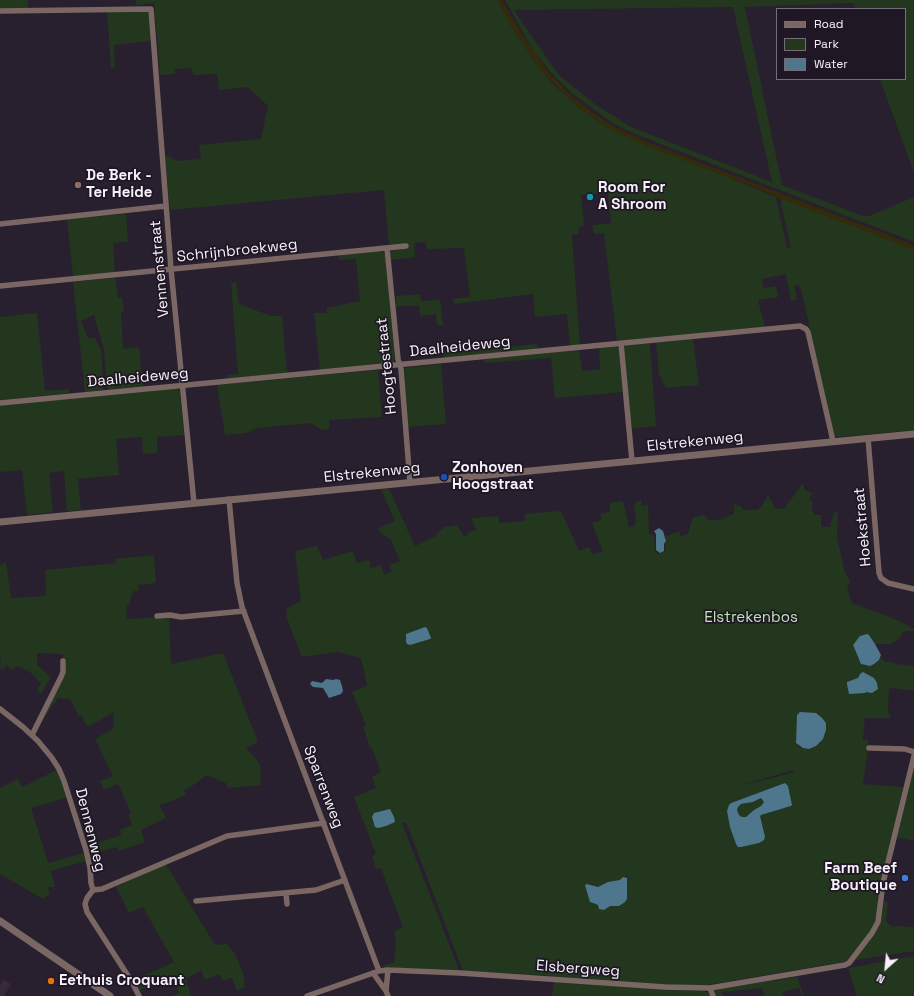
<!DOCTYPE html>
<style>
body{margin:0}
#map{position:relative;width:914px;height:996px;overflow:hidden;background:#28202e;font-family:"Space Grotesk",sans-serif}
canvas{display:block}
.legend{position:absolute;left:776px;top:8px;width:130px;height:72px;box-sizing:border-box;background:#1f1724;border:1px solid #756e7a;margin:0;padding:5px 7px;list-style:none;font-size:12px;color:#f6f1fa}
.legend li{display:flex;align-items:center;gap:8px;height:20px}
.legend b{width:20px;border:1px solid #756e7a}
.north{position:absolute;left:866px;top:948px;width:40px;height:40px;-webkit-text-stroke:3px #1f1724;paint-order:stroke;rotate:207deg;font-size:11px;font-weight:700;line-height:16px;text-align:center;color:#f6f1fa}
.north::after{content:'';display:block;margin:auto;width:14px;height:18px;background:#f6f1fa;clip-path:polygon(50% 0,100% 100%,50% 72%,0 100%)}
</style>
<div id="map">
<canvas width="914" height="996"></canvas>
<ul class="legend">
<li><b style="height:5px;background:#7a6764"></b>Road</li>
<li><b style="height:11px;background:#22371e"></b>Park</li>
<li><b style="height:11px;background:#4e768c"></b>Water</li>
</ul>
<div class="north">N</div>
</div>
<script>
const c = document.querySelector('canvas').getContext('2d');
c.lineJoin = 'round';
function paint(path, color) { c.fillStyle = color; c.fill(path, 'evenodd'); }
const shape = rows => new Path2D(rows.map(r => 'M' + r).join(''));
function trace(path, color, width, dash) { c.strokeStyle = color; c.lineWidth = width; c.lineCap = dash ? 'butt' : 'round'; c.setLineDash(dash || []); c.stroke(path); }
function write(font, color, halo, rows, align = 'center') {
  c.font = font + ' "Space Grotesk",sans-serif'; c.lineWidth = 3.5; c.setLineDash([]); c.textBaseline = 'middle'; c.strokeStyle = halo; c.fillStyle = color; for (const [text, x, y, turn = 0] of rows) {
    c.save(); c.translate(x, y); c.rotate((+turn || 0) * Math.PI / 180); c.textAlign = isNaN(turn) ? turn : align; if (halo) c.strokeText(text, 0, 0); c.fillText(text, 0, 0); c.restore();
  }
}
const education = shape([
 [3,980,11,984,4,996,0,996,0,985]
]);
const green = shape([
 [0,0,28,0,28,8,0,8],
 [136,0,498,0,512,27,535,62,550,81,578,107,608,128,776,197,787,248,791,247,781,204,782,198,914,249,914,430,835,437,800,285,794,286,797,300,791,301,786,274,762,279,763,288,776,286,778,297,758,300,765,327,617,341,604,233,594,234,592,225,611,223,608,193,581,195,584,226,578,227,579,234,572,235,580,345,570,346,567,314,535,317,533,294,454,304,453,299,470,297,464,248,427,249,425,242,414,243,415,257,391,260,390,251,408,248,408,244,389,246,384,190,170,210,165,155,178,161,201,159,199,145,261,139,268,106,248,87,219,90,217,74,193,75,192,68,175,69,175,74,160,75,154,3,136,5],
 [505,0,914,0,914,173,880,79,905,79,905,9,856,9,853,3,745,7,782,185,863,216,869,216,914,197,914,242,658,143,628,131,611,122,573,94,556,78,534,52],
 [733,7,772,182,631,127,596,105,559,75,528,31,514,10],
 [107,11,148,12,149,14,151,41,114,45,115,68,111,68],
 [126,214,128,242,113,243,115,273,73,276,67,219],
 [380,251,383,252,385,254,395,359,394,362,320,370,314,313,327,313,327,308,360,301,356,259,339,260,339,255],
 [115,278,118,298,122,298,124,311,121,312,123,349,139,347,143,387,111,390,108,389,107,386,104,350,94,315,81,321,88,338,95,338,101,350,104,390,85,392,73,282],
 [236,282,239,304,271,316,282,316,287,373,228,378,228,375,238,374,231,283],
 [420,294,421,301,440,300,443,325,437,325,436,314,420,316,419,305,396,307,396,296],
 [37,313,45,391,69,389,69,393,0,400,0,317],
 [693,339,699,385,666,388,659,374,656,343],
 [649,343,650,345,656,426,631,429,624,347,625,345],
 [537,344,538,349,444,358,444,353],
 [615,346,618,347,619,350,623,392,555,398,551,358,485,363,484,359,579,350,582,371,600,369,599,347],
 [441,364,446,424,408,427,404,368],
 [378,370,382,417,329,420,329,429,321,430,311,423,257,428,246,433,225,435,217,385],
 [172,389,178,389,180,392,184,435,157,437,157,453,143,454,142,437,116,439,119,475,78,479,81,510,67,511,64,471,49,473,53,512,27,515,22,470,0,472,0,405],
 [803,483,805,490,812,493,809,500,812,501,812,509,814,515,821,515,821,527,830,527,834,512,838,513,837,538,845,573,850,581,847,589,852,603,895,619,914,629,914,631,903,631,899,639,890,644,875,644,869,635,853,647,861,663,863,665,879,660,880,657,886,662,889,661,896,664,914,666,914,691,893,688,889,689,888,710,891,718,865,718,863,740,868,740,868,750,863,784,903,787,877,901,888,902,886,922,891,926,914,927,914,951,855,960,861,943,847,960,843,962,702,986,705,992,708,992,710,996,552,996,554,982,552,976,463,971,406,822,402,823,459,970,384,968,383,965,394,963,396,944,394,931,403,928,381,868,376,869,372,856,376,854,354,797,376,788,372,777,381,772,372,748,370,748,363,726,366,725,352,692,367,686,361,658,337,652,302,657,286,616,287,608,301,601,295,551,317,546,323,560,353,551,357,563,369,560,371,568,381,565,384,574,392,572,389,565,400,561,391,540,379,531,379,528,395,521,381,489,389,489,415,546,436,536,436,534,445,527,457,525,464,536,467,536,468,532,476,530,471,518,499,516,499,523,525,521,525,514,561,511,579,551,589,547,592,554,603,552,592,523,602,520,600,514,610,512,610,503,623,501,629,527,634,526,636,521,634,504,641,500,641,506,648,505,649,535,654,534,655,551,659,554,665,551,666,536,679,531,681,537,688,534,693,517,704,515,709,520,720,520,734,514,734,504,741,507,743,510,757,510,762,506,768,495,775,508,784,509],
 [800,713,803,713,826,730,823,739,816,746,803,748,797,745,796,743],
 [793,770,794,772,780,776,739,786],
 [758,793,792,805,791,806,761,815,730,827,731,803],
 [154,555,156,583,138,585,139,591,134,591,131,595,130,605,126,605,127,619,169,617,171,664,223,653,258,742,246,748,260,764,261,785,228,788,226,783,206,775,197,783,184,790,186,795,172,801,159,805,166,818,141,830,145,842,119,851,117,847,91,854,89,846,121,835,120,830,132,825,129,815,131,813,118,784,104,790,100,781,113,776,95,739,113,729,114,712,88,727,81,715,79,716,70,699,58,698,42,721,41,720,64,664,63,654,37,653,37,665,51,677,41,694,37,691,41,683,30,672,18,666,11,670,7,665,3,670,0,668,1,659,0,657,0,565,6,562,11,598,46,596,45,570,116,563,116,559],
 [914,765,914,841,897,837],
 [57,770,68,797,31,808,47,859,48,863,84,853,86,861,51,871,55,887,47,887,50,894,43,899,0,874,0,788,18,779,22,787],
 [761,798,764,802,761,806,754,810,746,817,742,817,739,815,737,810,738,807,741,804,753,802],
 [165,863,215,945,227,944,235,954,243,973,245,987,237,991,232,978,223,981,219,974,205,980,201,970,186,979,191,996,172,996,179,993,176,985,180,983,176,975,140,990,134,980,174,962,143,907,129,913,116,887],
 [914,956,914,996,857,996,848,968],
 [797,977,804,996,802,996,799,988,782,992,784,996,765,996,762,988,721,992,723,996,716,996,715,994,715,991,718,989]
]);
const sand = shape([
 [498,0,502,0,521,33,547,71,575,99,602,119,617,128,647,142,914,245,914,250,782,199,781,200,772,194,636,142,608,128,578,107,542,72,512,27]
]);
const water = shape([
 [659,528,663,531,666,541,664,544,664,551,660,553,656,550,656,534,654,531],
 [425,627,427,628,431,638,430,639,410,645,407,644,406,642,406,634],
 [867,634,869,635,875,644,881,655,879,660,874,664,870,666,861,664,853,645,860,636],
 [863,672,874,678,877,683,878,689,872,693,866,692,865,693,849,694,847,684,847,682,858,678,860,674],
 [326,679,333,680,336,679,340,680,342,686,343,691,341,694,329,698,323,688,313,687,310,684,312,681,322,683],
 [800,712,816,713,822,718,826,723,826,730,823,739,816,746,809,749,803,748,796,743,797,715],
 [785,783,788,786,792,805,791,806,761,815,760,816,765,837,764,840,759,843,741,847,738,847,736,844,730,827,727,811,729,805,731,803],
 [761,798,764,802,761,806,754,810,746,817,742,817,739,815,737,810,738,807,741,804,753,802],
 [390,809,394,817,395,822,386,826,378,828,375,827,372,817,374,813],
 [623,877,627,878,627,899,625,902,619,906,610,906,604,910,599,909,598,905,596,904,590,902,585,885,587,884,598,887,608,882,620,880]
]);
const minor = shape([
 [0,11,151,9,171,269,194,503],
 [0,224,166,206],
 [387,248,398,359,401,369,410,482],
 [0,286,406,246],
 [621,343,632,461],
 [0,403,800,326,806,329,808,332,833,441],
 [868,438,879,573,881,578,888,583,914,589],
 [229,499,237,583,242,607,379,971],
 [157,616,170,615,181,617,244,611],
 [0,709,23,727,38,741,52,758,59,769,64,781,86,850,90,868,91,883,93,890],
 [32,735,61,677,63,672,63,661],
 [869,748,905,749,914,752],
 [93,890,102,889,227,836,324,823],
 [93,890,87,898,85,904,87,912,132,982,139,996],
 [286,893,287,904],
 [196,901,316,890,345,880],
 [373,973,386,991,388,996],
 [710,988,713,996],
 [386,991,388,970],
 [307,996,379,971,388,970,460,973,665,987,710,988,845,965,849,963,872,933,878,922,883,883,914,756]
]);
const tertiary = shape([
 [0,522,914,434],
 [0,921,110,996]
]);
const markers = [
 [78,185,4,"#8d6e63"],
 [590,197,4,"#0f9aa8"],
 [444,477,4,"#1a4fb4"],
 [905,878,4,"#3f7fe0"],
 [51,981,4,"#e8710a"]
];
const poiNames = [
 ["De Berk -",86,176],
 ["Ter Heide",86,193],
 ["Room For",598,188],
 ["A Shroom",598,205],
 ["Zonhoven",452,468],
 ["Hoogstraat",452,485],
 ["Farm Beef",897,869,"right"],
 ["Boutique",897,886,"right"],
 ["Eethuis Croquant",59,981]
];
const streetNames = [
 ["Schrijnbroekweg",237,251,-6],
 ["Vennenstraat",160,269,-95],
 ["Daalheideweg",460,347,-6],
 ["Hoogtestraat",387,366,-96],
 ["Daalheideweg",138,378,-5],
 ["Elstrekenweg",695,442,-6],
 ["Elstrekenweg",372,473,-6],
 ["Hoekstraat",863,527,-95],
 ["Sparrenweg",323,787,69],
 ["Dennenweg",90,830,76],
 ["Elsbergweg",578,969,4]
];
const parkNames = [
 ["Elstrekenbos",751,618]
];
paint(education, '#382a36');
paint(green, '#22371e');
paint(sand, '#332b0a');
paint(water, '#4e768c');
trace(minor, '#7a6764', 5.5);
trace(tertiary, '#7a6764', 7);
for (const [x, y, r, color] of markers) { const dot = new Path2D(); dot.arc(x, y, r, 0, 2 * Math.PI); c.fillStyle = color; c.fill(dot); trace(dot, '#1f1724', 1.5); }
write('bold 15px', '#f6f1fa', '#1f1724', poiNames, 'left');
write('15px', '#f6f1fa', '#1f1724', streetNames);
write('15px', '#bce8b2', '#1f1724', parkNames);
</script>
